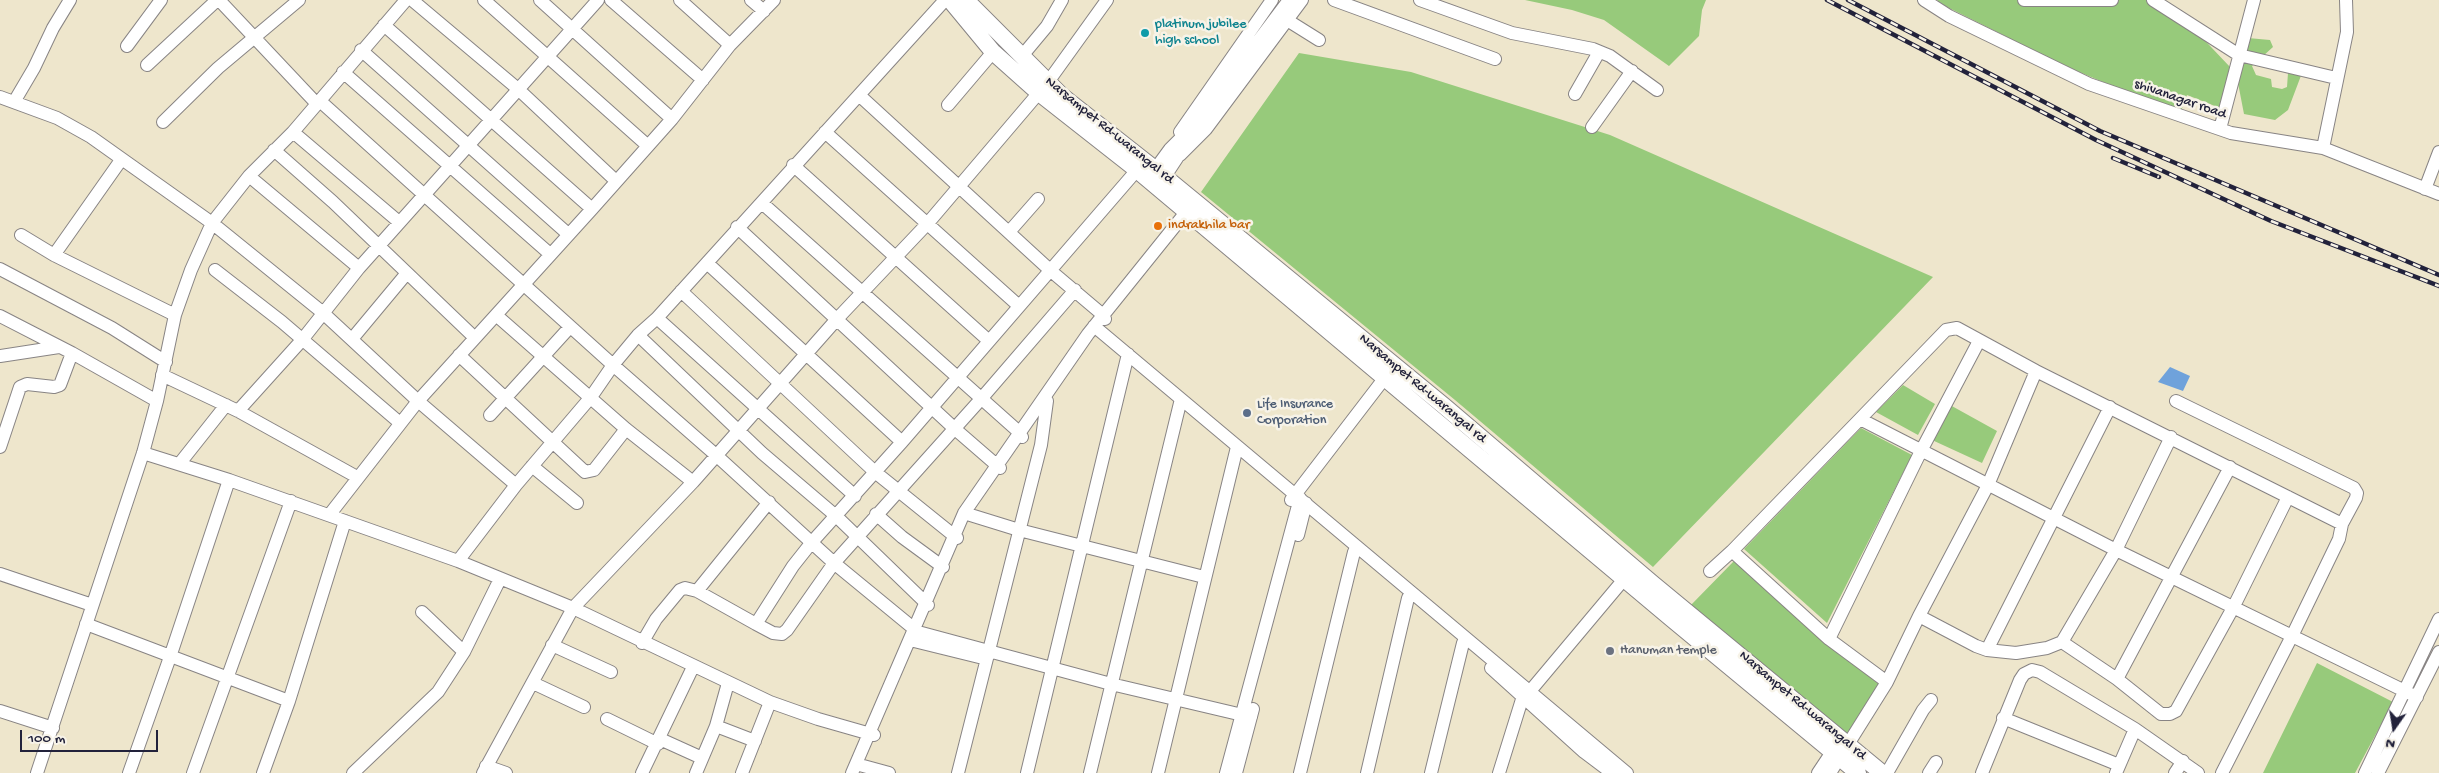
<!DOCTYPE html>
<style>
body{margin:0}
#map{position:relative;width:2439px;height:773px;overflow:hidden;background:#eee6cc;font-family:"Gochi Hand",sans-serif}
canvas{display:block}
.north{position:absolute;left:2369px;top:703px;width:50px;height:50px;-webkit-text-stroke:4px #f7f3e8;paint-order:stroke;rotate:193deg;font-size:14px;font-weight:700;line-height:20px;text-align:center;color:#22223b}
.north::after{content:'';display:block;margin:auto;width:18px;height:22px;background:#22223b;clip-path:polygon(50% 0,100% 100%,50% 72%,0 100%)}
.scale{position:absolute;left:20px;top:730px;width:138px;height:22px;box-sizing:border-box;border:2px solid #22223b;border-top:0;padding-left:6px;font-size:15px;line-height:18px;white-space:nowrap;color:#22223b;-webkit-text-stroke:4px #f7f3e8;paint-order:stroke}
</style>
<div id="map">
<canvas width="2439" height="773"></canvas>
<div class="north">N</div>
<div class="scale">100 m</div>
</div>
<script>
const c = document.querySelector('canvas').getContext('2d');
c.lineJoin = 'round';
function paint(path, color) { c.fillStyle = color; c.fill(path, 'evenodd'); }
const shape = rows => new Path2D(rows.map(r => 'M' + r).join(''));
function trace(path, color, width, dash) { c.strokeStyle = color; c.lineWidth = width; c.lineCap = dash ? 'butt' : 'round'; c.setLineDash(dash || []); c.stroke(path); }
function write(font, color, halo, rows, align = 'center') {
  c.font = font + ' "Gochi Hand",sans-serif'; c.lineWidth = 5; c.setLineDash([]); c.textBaseline = 'middle'; c.strokeStyle = halo; c.fillStyle = color; for (const [text, x, y, turn = 0] of rows) {
    c.save(); c.translate(x, y); c.rotate((+turn || 0) * Math.PI / 180); c.textAlign = isNaN(turn) ? turn : align; if (halo) c.strokeText(text, 0, 0); c.fillText(text, 0, 0); c.restore();
  }
}
const green = shape([
 [1525,0,1706,0,1702,10,1699,36,1669,66,1604,20,1572,10],
 [1938,0,2147,0,2194,29,2230,67,2220,108,2187,95,2181,111,2129,93,2065,66,1937,2],
 [2248,38,2270,40,2273,47,2252,66,2256,75,2271,79,2272,87,2282,89,2287,87,2288,73,2296,69,2302,73,2288,110,2275,120,2244,114,2238,83],
 [1299,53,1411,72,1610,135,1933,277,1653,567,1455,400,1201,192],
 [1903,385,1935,404,1918,435,1876,412],
 [1950,405,1997,431,1982,463,1932,440],
 [1861,428,1912,455,1827,623,1744,549],
 [1734,561,1880,685,1850,737,1690,606],
 [2317,663,2393,702,2355,773,2263,773]
]);
const water = shape([
 [2170,367,2190,376,2183,391,2158,382]
]);
const minor = shape([
 [219,0,317,104],
 [412,0,518,89,616,181],
 [484,0,648,146],
 [540,0,672,119],
 [611,0,703,80],
 [680,0,730,45],
 [751,0,764,11],
 [1334,0,1495,59],
 [1420,0,1512,33,1593,49,1610,56,1657,90],
 [1924,0,1949,16,2089,84,2231,133,2323,148,2439,194],
 [2024,0,2112,0],
 [2153,0,2239,55,2336,78],
 [1287,20,1319,40],
 [384,25,592,209],
 [127,46,161,0],
 [361,50,568,234],
 [1022,56,1047,26,1062,0],
 [147,65,217,0],
 [343,72,550,254],
 [1575,94,1599,52],
 [859,95,1051,271,1103,315,1105,319],
 [0,97,57,118,91,137,212,223,322,312,418,401,516,485],
 [320,101,613,365,717,456,834,563,918,632,1111,684,1251,717],
 [14,102,34,68,53,28,70,0],
 [948,105,993,52],
 [163,122,218,68,299,0],
 [1592,127,1632,71],
 [2220,129,2254,0],
 [293,132,399,222],
 [825,132,1019,306],
 [1180,132,1272,0],
 [2323,148,2347,32,2346,0],
 [274,150,333,202,474,337],
 [1180,155,1206,129,1302,0],
 [793,165,989,341],
 [1151,175,1170,149,1197,122,1289,0],
 [249,176,359,268],
 [1160,184,1183,149],
 [2425,189,2439,152],
 [762,203,1019,432,1022,437],
 [737,227,955,429,1000,468],
 [1009,232,1038,199],
 [21,235,54,255,175,315],
 [54,255,121,160],
 [707,263,902,442],
 [0,269,112,328,166,362],
 [215,270,282,322,400,423],
 [681,291,875,472,957,538],
 [496,315,626,429,693,482],
 [0,316,72,353,157,401],
 [657,318,855,496],
 [1094,326,1627,773],
 [638,335,762,453,836,516,928,605],
 [352,339,407,273],
 [459,355,585,472,594,470,626,429],
 [0,356,59,347],
 [162,375,238,411,357,477],
 [2176,401,2354,488,2357,493,2356,498,2342,524],
 [238,411,302,340,359,268,598,0],
 [490,415,570,327],
 [1860,419,1946,330,1957,328,2036,371,2342,524,2339,539,2293,634,2222,773],
 [2171,437,2116,550,2062,642,2117,679,2161,714,2170,714,2176,711,2234,606,2288,497],
 [0,447,20,387,27,384,54,387,60,385,72,353],
 [143,453,229,480,458,561,516,485,591,397,613,365,638,335,657,318,945,0],
 [180,463,226,405],
 [532,466,577,503],
 [1291,500,1390,371],
 [964,513,1019,530,1204,577],
 [330,514,418,401,592,209,672,119,730,45,774,0],
 [876,514,902,537,943,567],
 [1298,535,1306,503],
 [1732,551,1860,419,2116,550,2417,697],
 [458,561,573,608,770,702,818,719,874,735],
 [1710,571,1732,551,1829,639,1887,682,1919,616,1976,646,1987,650,2016,653,2047,648,2062,642],
 [0,574,92,605],
 [697,591,769,502],
 [422,612,464,652],
 [1919,616,1988,485,2036,371],
 [86,624,289,701],
 [756,624,773,633,782,634,787,630,834,563,981,399,1075,290],
 [1829,639,1921,451,1979,341],
 [910,640,983,658],
 [642,643,656,619,680,590,685,588,697,591,756,624,793,566,812,542,902,442,1137,170],
 [552,645,611,672],
 [1987,650,2110,407],
 [1491,668,1584,752,1612,773],
 [2117,679,2230,467],
 [533,683,584,707],
 [0,711,53,728],
 [2003,718,2119,765],
 [607,719,658,744],
 [716,726,755,741],
 [660,739,702,758],
 [856,764,889,773],
 [486,766,506,773],
 [37,773,143,453,157,401,175,315,191,270,212,223,249,176,293,132,406,0],
 [129,773,170,657,229,480],
 [193,773,291,501],
 [263,773,289,701,345,521],
 [353,773,438,692,464,652,500,579],
 [483,773,573,608,693,482,837,319,928,223,1048,82,1107,0],
 [642,773,693,667],
 [696,773,716,726,728,683],
 [742,773,770,702],
 [852,773,964,513,1088,334,1187,211],
 [958,773,1041,445,1047,401],
 [1027,773,1128,354],
 [1090,773,1181,399],
 [1158,773,1237,447],
 [1226,773,1300,498],
 [1236,773,1253,709],
 [1300,773,1354,552],
 [1367,773,1408,598],
 [1431,773,1463,643],
 [1499,773,1523,696,1531,690,1625,578],
 [1818,773,1836,746],
 [1830,773,1887,682],
 [1887,773,1923,710,1931,700],
 [1929,773,1936,762],
 [1982,773,2020,680,2024,674,2032,670,2040,672,2135,729,2198,773],
 [2116,773,2135,729],
 [2175,773,2183,761],
 [2365,773,2439,619],
 [2378,773,2439,652]
]);
const major = shape([
 [950,0,993,52,1039,93,1137,170,1672,619,1858,773],
 [966,0,1062,96,1165,177,1444,406,1652,583,1882,773]
]);
const rail = shape([
 [1827,0,2096,140,2271,221,2439,286],
 [1848,0,2100,131,2439,275],
 [2113,158,2159,177]
]);
const markers = [
 [1145,33,5,"#0f9aa8"],
 [1158,226,5,"#e8710a"],
 [1247,413,5,"#5c6f8a"],
 [1610,651,5,"#6b7280"]
];
const cultureNames = [
 ["platinum jubilee",1155,25],
 ["high school",1155,41]
];
const streetNames = [
 ["shivanagar road",2180,100,19],
 ["Narsampet Rd-warangal rd",1109,131,39],
 ["Narsampet Rd-warangal rd",1422,389,40],
 ["Narsampet Rd-warangal rd",1802,706,40]
];
const foodNames = [
 ["indrakhila bar",1168,226]
];
const serviceNames = [
 ["Life Insurance",1257,405],
 ["Corporation",1257,421]
];
const worshipNames = [
 ["Hanuman temple",1620,651]
];
paint(green, '#97ca7b');
paint(water, '#6fa2db');
trace(minor, '#888484', 14);
trace(major, '#888484', 18);
trace(minor, '#fff', 12);
trace(major, '#fff', 16);
trace(rail, '#22223b', 4.5);
trace(rail, '#f7f3e8', 2.5, [8]);
for (const [x, y, r, color] of markers) { const dot = new Path2D(); dot.arc(x, y, r, 0, 2 * Math.PI); c.fillStyle = color; c.fill(dot); trace(dot, '#f7f3e8', 2); }
write('14px', '#0d838f', '#f7f3e8', cultureNames, 'left');
write('14px', '#22223b', '#f7f3e8', streetNames);
write('14px', '#c56008', '#f7f3e8', foodNames, 'left');
write('14px', '#4e5e75', '#f7f3e8', serviceNames, 'left');
write('14px', '#5b616d', '#f7f3e8', worshipNames, 'left');
</script>
